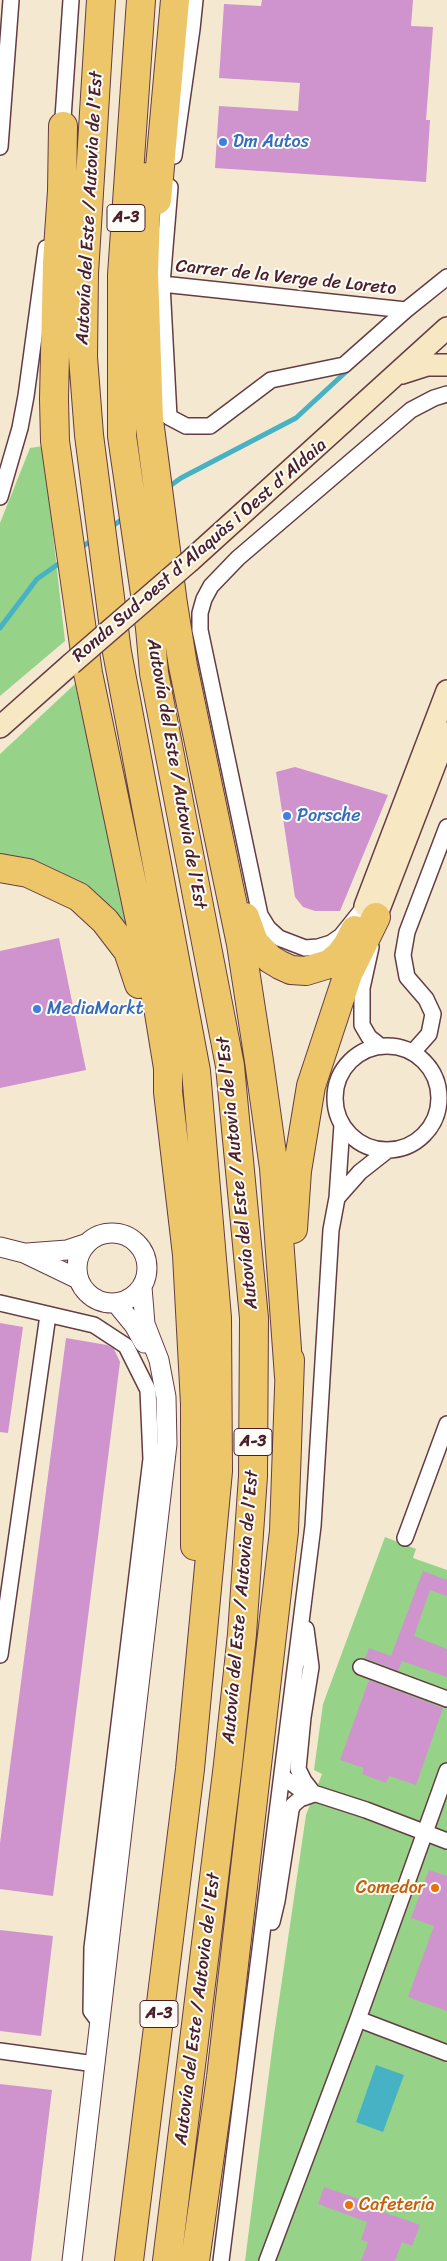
<!DOCTYPE html>
<meta charset="utf-8">
<style>
body{margin:0}
canvas{display:block;background:#f4e8d1}
</style>
<canvas width="447" height="2261"></canvas>
<script>
const c = document.querySelector('canvas').getContext('2d');
c.lineJoin = 'round';
function paint(path, color) { c.fillStyle = color; c.fill(path, 'evenodd'); }
const shape = rows => new Path2D(rows.map(r => 'M' + r).join(''));
function trace(path, color, width, dash) { c.strokeStyle = color; c.lineWidth = width; c.lineCap = dash ? 'butt' : 'round'; c.setLineDash(dash || []); c.stroke(path); }
function write(font, color, halo, rows, align = 'center') {
  c.font = font + ' Sriracha,sans-serif'; c.lineWidth = 4; c.setLineDash([]); c.textBaseline = 'middle'; c.strokeStyle = halo; c.fillStyle = color; for (const [text, x, y, turn = 0] of rows) {
    c.save(); c.translate(x, y); c.rotate((+turn || 0) * Math.PI / 180); c.textAlign = isNaN(turn) ? turn : align; if (halo) c.strokeText(text, 0, 0); c.fillText(text, 0, 0); c.restore();
  }
}
const green = shape([
 [43,446,65,641,0,696,0,523,30,448],
 [75,684,130,934,0,857,0,754],
 [385,1537,416,1549,413,1558,447,1570,447,2261,245,2261,273,2042,306,1815,322,1774,314,1770,323,1704]
]);
const water = shape([
 [376,2065,404,2075,383,2132,356,2122]
]);
const stream = shape([
 [167,488,181,478,296,418,349,369],
 [110,528,125,517],
 [79,549,95,538],
 [0,628,37,579,64,560]
]);
const building = shape([
 [262,0,413,0,411,26,433,27,426,120,430,120,426,182,215,168,219,106,298,111,300,83,219,78,224,4,261,6],
 [295,767,388,795,340,911,315,911,303,907,295,897,276,772],
 [59,938,86,1070,0,1088,0,951],
 [0,1323,23,1327,8,1433,0,1432],
 [66,1338,107,1345,114,1349,120,1362,53,1896,0,1889,0,1843],
 [423,1571,447,1580,447,1596,430,1590,414,1636,447,1649,447,1677,402,1661,398,1671,365,1658,369,1648,391,1656],
 [369,1680,443,1708,416,1785,389,1776,386,1783,362,1774,364,1768,340,1760],
 [429,1870,447,1876,447,2011,408,1997,434,1926,411,1918],
 [0,1930,53,1936,41,2036,0,2031],
 [0,2084,52,2090,31,2261,0,2261],
 [324,2187,379,2206,378,2210,420,2225,412,2246,402,2242,395,2261,361,2261,368,2242,361,2240,367,2222,318,2204]
]);
const minor = shape([
 [62,133,71,0],
 [0,147,11,0],
 [174,156,192,29,195,0],
 [170,187,162,284,169,417,186,426,210,426,271,380,344,365,406,310,447,277],
 [162,284,406,310],
 [0,497,20,428,26,396,46,248],
 [365,906,341,936,331,943,318,947,305,948,279,938,268,928,260,915,200,630,200,613,204,599,211,586,238,558,411,410,434,398,447,394],
 [371,947,362,988,362,1025,369,1037,379,1045],
 '335 1098a52 52 0 1 1 104 0a52 52 0 1 1-104 0Z',
 [413,1052,429,1034,433,1014,426,999,407,977,403,955,407,932,447,827],
 [337,1198,360,1172,388,1150],
 [0,1303,94,1325,126,1346,148,1390,151,1459,92,1948,91,2011,100,2023],
 [405,1538,447,1424],
 [306,1629,311,1667,303,1717,298,1769,304,1781,314,1794],
 [0,1655,48,1315],
 [361,1667,447,1699],
 [283,1777,298,1788,366,1810,447,1841],
 [272,1922,277,1901,291,1810,293,1805,300,1799,314,1794],
 [358,2019,447,2053],
 [0,2051,95,2064],
 [221,2261,313,1526,331,1230,337,1198,342,1125],
 [267,2261,358,2019,447,1771]
]);
const tertiary = shape([
 '77 1268a35 35 0 1 1 70 0a35 35 0 1 1-70 0Z',
 [0,1247,24,1253,78,1279],
 [27,1253,67,1250,85,1244],
 [116,1303,134,1325,144,1343],
 [72,2261,167,1444,166,1397,159,1360,145,1324,142,1287]
]);
const secondary = shape([
 [402,373,427,365,447,365],
 [190,561,447,328],
 [0,727,71,664],
 [365,906,447,691],
 [376,917,447,733]
]);
const motorway = shape([
 [101,0,84,273,83,357,89,435,117,652,196,1071,217,1318,218,1471,190,1769,129,2261],
 [141,0,122,275,122,436,150,628,154,673,230,1066,254,1318,253,1476,242,1634,228,1764,167,2261],
 [63,126,62,191,57,263,54,399,55,441,88,673,158,1007,168,1068,168,1092,187,1255,195,1404,195,1546],
 [147,177,144,273,149,420,173,604,183,666,241,944,259,1061,274,1168,289,1377],
 [157,200,175,0],
 [0,868,28,873,79,897,105,921,128,951,139,984],
 [245,917,254,942,270,959,280,965,291,970,306,971,329,964,340,955,348,944,355,930],
 [293,1229,297,1171,311,1086,348,974,376,917],
 [195,2261,221,2077,284,1531,290,1360]
]);
const secondaryBridge = shape([
 [71,664,190,561]
]);
const markers = [
 [223,142,5,"#3f7fe0"],
 [287,816,5,"#3f7fe0"],
 [37,1009,5,"#3f7fe0"],
 [435,1888,5,"#e8710a"],
 [349,2205,5,"#e8710a"]
];
const shields = [
 [126,218,38],
 [253,1442,38],
 [159,2014,38]
];
const shieldNames = [
 ["A-3",126,218],
 ["A-3",253,1442],
 ["A-3",159,2014]
];
const shopNames = [
 ["Dm Autos",233,142],
 ["Porsche",297,816],
 ["MediaMarkt",47,1009]
];
const streetNames = [
 ["Autovía del Este / Autovia de l'Est",90,208,-87],
 ["Carrer de la Verge de Loreto",286,278,6],
 ["Ronda Sud-oest d'Alaquàs i Oest d'Aldaia",200,551,-41],
 ["Autovía del Este / Autovia de l'Est",176,774,80],
 ["Autovía del Este / Autovia de l'Est",238,1173,-96],
 ["Autovía del Este / Autovia de l'Est",241,1607,-85],
 ["Autovía del Este / Autovia de l'Est",198,2009,-83]
];
const foodNames = [
 ["Comedor",425,1888],
 ["Cafetería",359,2205,"left"]
];
paint(green, '#96d388');
paint(water, '#47b2c4');
trace(stream, '#47b2c4', 5);
paint(building, '#cf94cd');
trace(minor, '#643d44', 18);
trace(tertiary, '#643d44', 21);
trace(secondary, '#643d44', 24);
trace(motorway, '#643d44', 30);
trace(minor, '#fff', 15);
trace(tertiary, '#fff', 19);
trace(secondary, '#f7e8c3', 21);
trace(motorway, '#ecc669', 28);
trace(secondaryBridge, '#643d44', 24, []);
trace(secondaryBridge, '#f7e8c3', 21);
for (const [x, y, r, color] of markers) { const dot = new Path2D(); dot.arc(x, y, r, 0, 2 * Math.PI); c.fillStyle = color; c.fill(dot); trace(dot, '#fdfcf7', 2); }
for (const [x, y, w] of shields) { const box = new Path2D(); box.roundRect(x - w / 2, y - 13.5, w, 27, 4); c.fillStyle = '#fdfcf7'; c.fill(box); trace(box, '#4a1f2b', 1); }
write('bold 16px', '#4a1f2b', null, shieldNames);
write('18px', '#366cbe', '#fdfcf7', shopNames, 'left');
write('18px', '#4a1f2b', '#fdfcf7', streetNames);
write('18px', '#c56008', '#fdfcf7', foodNames, 'right');
</script>
